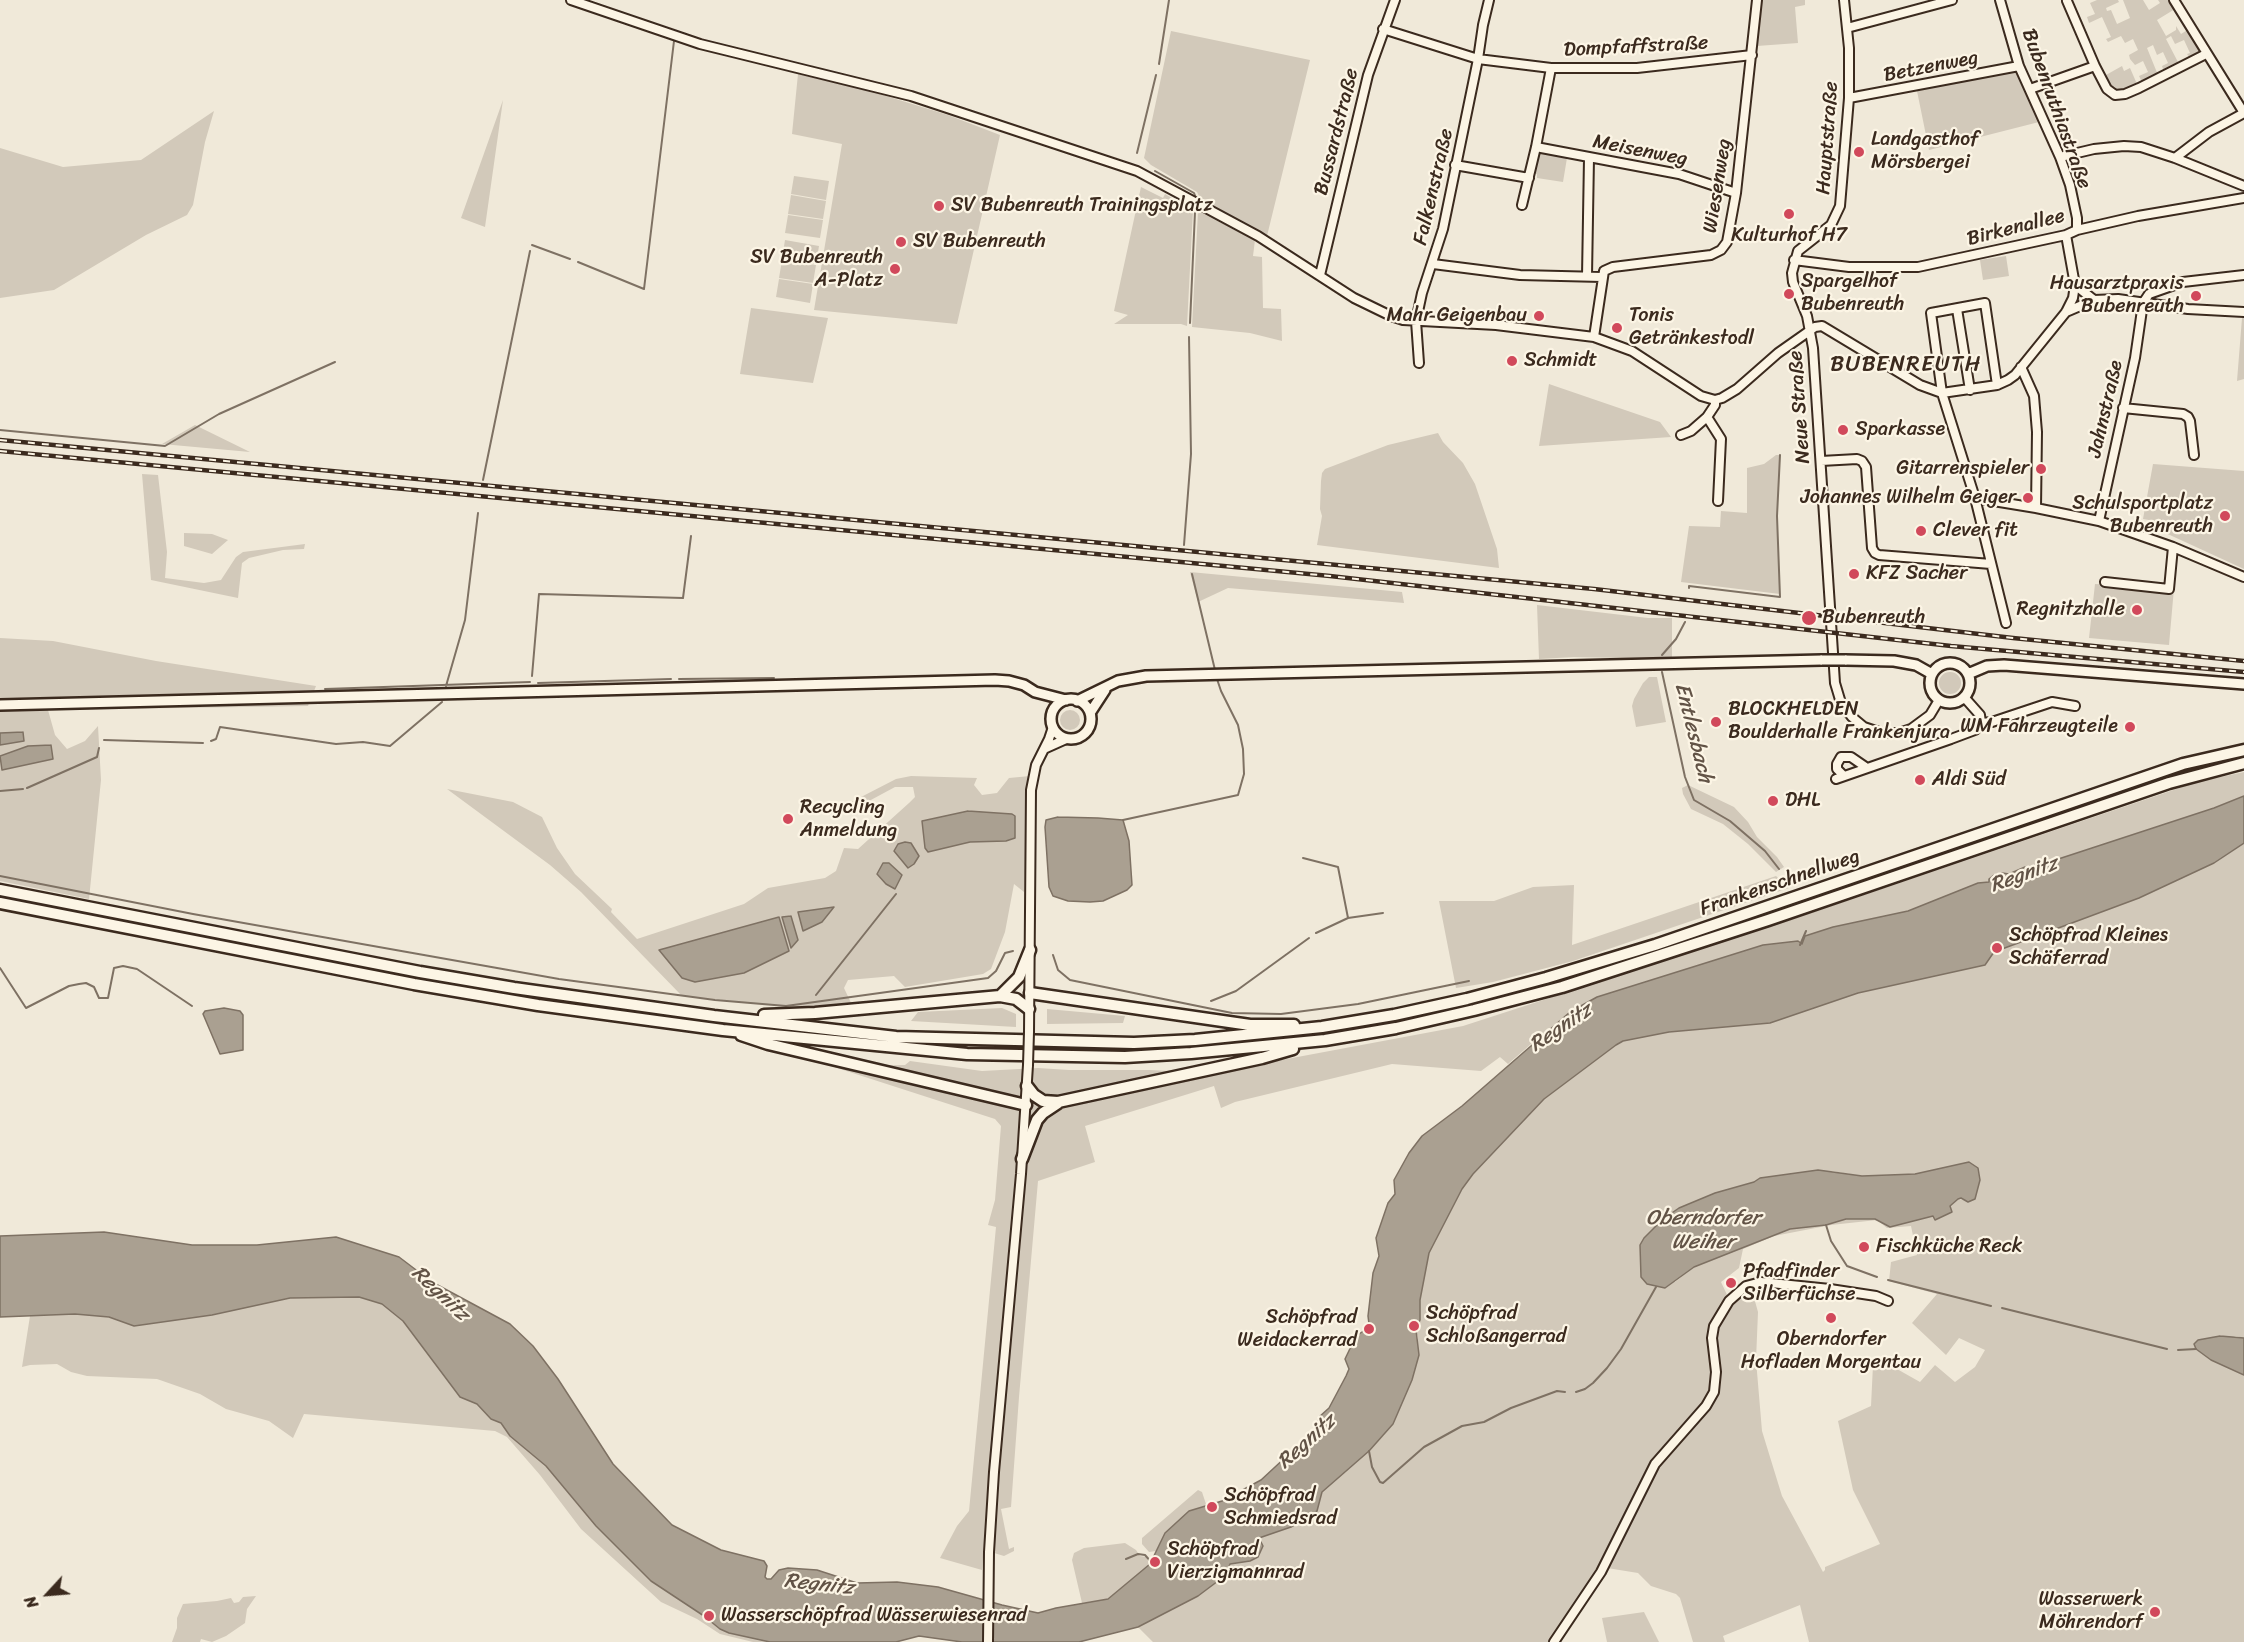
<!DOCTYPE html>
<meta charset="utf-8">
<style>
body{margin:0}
#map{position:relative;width:2244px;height:1642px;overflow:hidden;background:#f0e9d9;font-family:Sriracha,sans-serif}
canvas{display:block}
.north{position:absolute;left:18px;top:1564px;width:60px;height:60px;-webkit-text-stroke:4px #fcf5e5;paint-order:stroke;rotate:244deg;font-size:16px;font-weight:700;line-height:24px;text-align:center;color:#3b2a1e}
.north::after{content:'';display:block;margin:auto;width:21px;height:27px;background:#3b2a1e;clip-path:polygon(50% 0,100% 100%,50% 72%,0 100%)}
</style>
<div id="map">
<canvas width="2244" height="1642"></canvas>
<div class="north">N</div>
</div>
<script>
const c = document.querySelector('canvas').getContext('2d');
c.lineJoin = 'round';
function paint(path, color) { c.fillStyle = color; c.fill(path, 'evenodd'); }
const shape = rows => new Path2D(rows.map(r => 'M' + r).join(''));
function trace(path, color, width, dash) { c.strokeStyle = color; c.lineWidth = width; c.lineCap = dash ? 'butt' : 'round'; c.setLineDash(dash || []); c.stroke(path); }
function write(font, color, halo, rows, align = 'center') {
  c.font = font + ' Sriracha,sans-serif'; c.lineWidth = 4.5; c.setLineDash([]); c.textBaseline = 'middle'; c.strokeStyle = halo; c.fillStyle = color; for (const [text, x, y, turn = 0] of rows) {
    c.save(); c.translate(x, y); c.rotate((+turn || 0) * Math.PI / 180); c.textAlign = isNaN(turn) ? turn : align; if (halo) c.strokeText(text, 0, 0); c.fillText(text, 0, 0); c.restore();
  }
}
const green = shape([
 [1762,0,1805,0,1805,5,1795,7,1798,43,1757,46],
 [2097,0,2118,0,2119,2,2106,8,2107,11,2111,10,2117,24,2130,18,2123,0,2143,0,2149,10,2160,3,2158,0,2169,0,2175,9,2157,20,2166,36,2176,30,2176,26,2181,34,2189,29,2202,51,2190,58,2187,54,2190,53,2184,40,2175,44,2171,36,2166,39,2179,64,2164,72,2162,66,2168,63,2163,52,2157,55,2153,45,2147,48,2158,75,2142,82,2139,76,2148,72,2143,61,2135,65,2130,59,2129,55,2138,50,2133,39,2125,43,2121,36,2108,42,2106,39,2111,37,2102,17,2089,23,2087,17,2095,14,2090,3],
 [1171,31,1310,60,1267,236,1206,203,1200,198,1197,192,1151,165,1144,158],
 [2122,66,2124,71,2130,68,2137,84,2117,92,2114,90,2106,75],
 [2016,70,2039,122,1929,150,1917,91],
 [798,74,870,91,948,115,1000,135,957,324,814,310,842,144,792,134],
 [503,100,485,227,461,218],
 [214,111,205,142,193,205,187,215,146,235,54,290,0,298,0,148,63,167,141,160],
 [1539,153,1567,158,1563,182,1537,178,1537,174,1533,173],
 [794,176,829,181,826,200,791,194],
 [1141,187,1163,198,1165,194,1193,210,1187,326,1181,324,1114,324,1128,315,1114,311],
 [791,195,826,201,823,219,788,214],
 [1198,211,1255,240,1253,256,1262,257,1263,308,1281,309,1282,341,1250,333,1192,327],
 [788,215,823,220,820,238,785,233],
 [785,240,819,246,816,264,782,259],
 [2006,256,2009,276,1983,280,1980,260],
 [782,260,816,265,813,283,779,278],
 [779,279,813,284,810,303,776,297],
 [751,308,828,318,813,383,740,374],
 [2242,318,2244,318,2244,379,2237,381],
 [1549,384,1660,422,1671,437,1539,446],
 [195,425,250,452,162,444],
 [1438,433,1443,442,1463,463,1475,484,1497,549,1499,568,1317,545,1322,516,1320,509,1321,481,1322,473,1325,469,1388,445],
 [1776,455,1780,455,1777,516,1780,594,1681,582,1689,526,1720,527,1721,511,1747,513,1747,468,1764,464],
 [2153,464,2244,471,2244,569,2148,525,2149,520,2143,519],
 [142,474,158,475,167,552,165,578,204,583,221,580,236,557,243,552,305,544,304,549,283,550,249,558,242,563,238,598,151,580],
 [184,533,212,534,228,540,212,554,184,546],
 [1190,572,1402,592,1404,603,1228,588,1198,602],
 [2095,584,2174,588,2169,645,2089,638],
 [1537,605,1648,618,1672,618,1672,659,1574,657,1539,659],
 [0,638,53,641,156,661,316,686,308,706,48,710,55,735,67,749,85,741,98,726,101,780,89,899,0,881],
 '1939 683a11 11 0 1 1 22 0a11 11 0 1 1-22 0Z',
 [1649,677,1657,677,1666,722,1636,727,1632,706,1634,699,1643,683],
 '1060 720a10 10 0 1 1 20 0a10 10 0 1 1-20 0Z',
 [2244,772,2244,796,2214,808,2038,866,2028,875,2025,868,2009,874,2002,873,1990,879,1989,882,1978,883,1908,911,1833,927,1802,944,1798,941,1763,945,1597,997,1538,1038,1508,1064,1500,1057,1481,1071,1392,1064,1235,1102,1221,1108,1214,1086,1085,1126,1095,1162,1038,1181,1019,1397,1011,1507,1001,1509,1009,1549,1014,1547,1014,1551,1004,1556,994,1553,994,1521,1005,1396,996,1394,982,1570,940,1558,957,1526,969,1511,996,1227,988,1225,995,1200,1001,1126,995,1119,831,1066,905,1065,910,1061,982,1071,1038,1068,1069,1070,1150,1070,1212,1073,1463,1026,1793,919,2197,782],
 [911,776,977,778,974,785,982,795,997,793,1009,778,1030,776,1024,892,1014,884,1005,932,991,969,983,974,905,987,894,976,848,980,844,988,852,1005,812,1009,682,996,581,892,550,865,447,789,513,802,542,817,557,848,575,874,612,909,611,912,637,939,744,904,768,888,825,878,836,871,844,848,858,849,909,803,915,797,913,787,895,787,869,801,832,816,830,813,896,779],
 [1688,785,1734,807,1748,822,1757,837,1777,857,1784,867,1776,872,1748,844,1723,824,1691,809,1683,794,1682,788],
 [2244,843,2244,1338,2236,1336,2196,1349,2211,1360,2244,1375,2244,1642,1809,1642,1800,1605,1723,1636,1725,1642,1693,1642,1680,1598,1676,1594,1651,1586,1638,1573,1601,1567,1561,1640,1562,1642,1153,1642,1138,1627,1198,1596,1227,1571,1230,1564,1242,1562,1259,1538,1322,1492,1369,1451,1383,1436,1393,1424,1418,1338,1416,1330,1420,1320,1420,1300,1429,1253,1462,1189,1473,1174,1544,1099,1616,1045,1623,1041,1669,1032,1770,1023,1858,993,1985,965,1994,952],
 [1969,1162,1965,1200,1958,1199,1935,1220,1933,1216,1890,1227,1875,1219,1846,1219,1826,1225,1790,1229,1694,1267,1675,1282,1679,1208,1715,1193,1754,1182,1831,1171,1862,1176,1915,1174],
 [1877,1220,1887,1228,1911,1226,1917,1255,1891,1262,1889,1281,1937,1294,1912,1323,1946,1355,1959,1338,1985,1350,1975,1367,1955,1382,1935,1365,1920,1382,1881,1360,1873,1365,1871,1406,1838,1421,1853,1490,1880,1544,1825,1567,1825,1570,1823,1572,1782,1496,1762,1431,1756,1360,1758,1312,1751,1287,1729,1299,1721,1282,1739,1268,1743,1249,1774,1236,1831,1225],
 [1776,876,1789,888,1573,961,1493,982,1456,988,1439,901,1494,901,1533,887,1574,885,1572,945],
 [1002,1008,1016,1014,1016,1027,911,1021,918,1012],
 [1047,1009,1125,1016,1123,1023,1047,1024],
 [359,1297,382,1304,403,1321,460,1397,477,1404,491,1419,501,1423,510,1436,546,1466,596,1526,651,1581,704,1616,720,1629,729,1633,770,1642,753,1642,720,1634,697,1619,661,1602,581,1529,540,1475,507,1437,495,1431,304,1414,293,1438,269,1421,226,1409,200,1394,157,1379,87,1376,71,1372,57,1364,30,1365,22,1367,30,1316,75,1314,109,1317,134,1326,212,1315,290,1298],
 [1198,1490,1202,1492,1207,1507,1189,1511,1165,1533,1156,1551,1149,1552,1142,1544,1142,1538],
 [1125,1543,1136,1550,1140,1556,1146,1557,1150,1564,1108,1599,1082,1603,1072,1560,1074,1553,1084,1548],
 [256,1596,247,1609,245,1623,226,1636,212,1642,201,1639,200,1642,172,1642,177,1628,177,1618,183,1604,217,1601,231,1598,234,1603,239,1602,243,1597],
 [1644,1612,1659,1642,1607,1642,1602,1618]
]);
const water = shape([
 [23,732,24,741,0,745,0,733,23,732],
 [51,745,53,759,2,770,0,756,28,746,51,745],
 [2244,796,2244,843,2214,863,2139,898,2002,949,1994,952,1985,965,1858,993,1770,1023,1669,1032,1623,1041,1616,1045,1544,1099,1473,1174,1462,1189,1429,1253,1420,1300,1420,1320,1416,1330,1419,1355,1412,1380,1393,1424,1369,1451,1322,1492,1317,1511,1291,1527,1259,1538,1263,1546,1258,1557,1250,1561,1230,1564,1226,1575,1198,1596,1138,1627,1079,1642,962,1642,919,1636,896,1642,770,1642,729,1633,720,1629,704,1616,651,1581,596,1526,546,1466,510,1436,501,1423,491,1419,477,1404,460,1397,403,1321,382,1304,359,1297,290,1298,212,1315,134,1326,109,1317,75,1314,0,1317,0,1236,104,1232,192,1245,257,1245,336,1237,399,1257,432,1282,510,1324,533,1346,558,1379,613,1464,672,1525,721,1550,764,1561,767,1566,765,1577,767,1579,771,1579,779,1570,788,1568,817,1570,857,1583,897,1582,938,1587,1002,1605,1038,1613,1056,1608,1108,1599,1150,1564,1165,1533,1189,1511,1222,1501,1261,1480,1315,1430,1319,1417,1329,1408,1346,1376,1349,1369,1345,1359,1356,1336,1365,1330,1369,1324,1368,1316,1373,1273,1379,1256,1376,1238,1388,1203,1395,1194,1394,1180,1409,1153,1422,1136,1462,1106,1570,1012,1597,997,1763,945,1798,941,1802,944,1805,936,1833,927,1908,911,1978,883,1989,882,1989,879,1994,875,2002,873,2009,874,2025,867,2028,875,2037,866,2214,808,2244,796],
 [968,811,1012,814,1015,816,1015,838,1006,841,970,842,928,852,925,848,922,821,968,811],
 [1058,817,1098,818,1123,820,1129,841,1132,885,1127,890,1103,901,1090,902,1068,901,1053,896,1049,887,1045,827,1046,820,1058,817],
 [905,842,911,843,919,856,914,864,908,868,894,851,898,844,905,842],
 [883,863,889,863,902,875,895,889,886,884,877,874,883,863],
 [834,907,822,922,803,931,798,912,834,907],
 [791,916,798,940,791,948,782,917,791,916],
 [779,917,789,951,744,973,695,982,682,978,659,950,779,917],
 [224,1008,240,1011,243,1015,243,1050,220,1054,203,1014,205,1011,224,1008],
 [1969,1162,1978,1168,1980,1180,1975,1199,1968,1202,1961,1198,1958,1199,1950,1206,1952,1212,1935,1220,1933,1216,1890,1227,1875,1219,1846,1219,1826,1225,1790,1229,1694,1267,1665,1288,1647,1284,1641,1277,1640,1245,1644,1238,1663,1219,1679,1208,1715,1193,1754,1182,1760,1178,1818,1170,1862,1176,1915,1174,1969,1162],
 [2220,1336,2244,1338,2244,1375,2211,1360,2196,1349,2194,1344,2198,1340,2220,1336]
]);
const stream = shape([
 [1159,64,1169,0],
 [1137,153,1156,75],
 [1155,171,1194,193,1196,198],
 [532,245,570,259],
 [578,262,644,289,674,41],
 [1190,323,1195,212],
 [0,430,165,446,219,414,335,362],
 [483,480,530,251],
 [1184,545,1191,454,1189,337],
 [1192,574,1215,670],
 [1689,588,1689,586,1780,597,1777,516,1780,455],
 [1662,655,1676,639,1685,622],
 [1662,672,1685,777,1694,800,1730,821,1765,851,1779,869],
 [532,676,539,594,683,598,691,536],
 [679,679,774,678],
 [538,683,671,679],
 [446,686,465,620,478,513],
 [325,689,530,682],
 [104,740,203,743],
 [211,741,216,739,220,727,336,744,363,742,390,746,442,702],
 [27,788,97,757,99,748],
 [0,791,23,789],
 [1123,820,1238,795,1244,774,1243,749,1238,725,1221,691,1217,679],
 [1303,858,1338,867,1348,918,1316,933],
 [0,876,193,914,559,979,715,1000,786,1006,988,978,996,971,1005,953,1013,951],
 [1785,878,1788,884],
 [1348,918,1383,913],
 [1800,945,1806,931],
 [1053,955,1058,970,1070,980,1232,1013,1281,1014,1358,1004,1469,981],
 [0,968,26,1008,69,986,79,984,86,983,94,987,99,998,108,998,114,968,123,966,137,969,192,1006],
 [816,995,896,894],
 [1211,1001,1236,991,1309,938],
 [1826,1225,1831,1241,1847,1266,1877,1277],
 [1888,1280,1991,1306],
 [2002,1308,2167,1349],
 [2178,1350,2196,1349],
 [1576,1392,1585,1389,1593,1383,1607,1368,1621,1349,1656,1287],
 [1369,1451,1372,1467,1380,1482,1383,1483,1424,1447,1462,1426,1484,1422,1511,1408,1557,1391,1565,1392],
 [1126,1559,1138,1554,1145,1555,1152,1563]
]);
const minor = shape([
 [571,0,700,44,911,96,1137,171,1258,236,1354,298,1391,316,1403,320,1496,325,1594,337,1632,351,1701,396,1715,400,1722,398,1737,389,1778,353,1815,327,1822,326,1920,385,1942,393,1997,385,2008,380,2015,375,2066,312,2073,298,2075,285,2066,235],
 [1844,0,1849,48,1849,98,1840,206,1831,225,1798,251,1792,273,1793,282,1807,316,1813,348,1835,683,1841,703,1852,717,1864,727,1882,733,1899,733,1911,729,1930,715,1939,700],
 [2000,0,2019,66,2060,157,2070,185,2077,218,2077,230],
 [2174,0,2244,113,2209,132,2175,158],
 [2067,1,2095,66,2107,89,2115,95,2125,94,2139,88,2206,54],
 [1847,28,1952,0],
 [1383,29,1478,59,1551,68,1637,68,1752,55],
 [2030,89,2095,66],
 [1849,98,2019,66],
 [1536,147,1679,174,1736,193],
 [2060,157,2094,149,2124,146,2141,147,2175,158,2244,186],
 [1455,165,1529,178],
 [1522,205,1536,147,1551,68],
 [1794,260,1849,267,1918,267,2066,235,2077,230,2138,216,2244,198],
 [1433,264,1520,275,1602,277],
 [1320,275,1368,75,1395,0],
 [1587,276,1589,158],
 [2075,285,2094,300],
 [1957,309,1970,390],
 [2066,312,2094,300,2118,299,2188,309,2244,312],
 [1594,337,1604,271,1613,267,1711,255,1721,250,1727,242,1736,193,1757,0],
 [1419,363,1416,321,1422,293,1443,229,1478,59,1483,25,1489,0],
 [2021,367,2034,396,2037,432,2036,508],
 [1997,385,1985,303,1931,313,1942,393,1975,498,2006,623],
 [2123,408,2183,414,2188,417,2190,421,2194,455],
 [1707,417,1721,439,1718,501],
 [1681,435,1691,431,1707,417,1715,405,1715,400],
 [1821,461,1857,459,1862,461,1866,467,1872,548,1875,553,1879,555,1991,564],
 [1975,498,2036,508,2099,521,2173,547,2244,577],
 [2099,521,2135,358,2143,303,2149,294,2183,282,2244,275],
 [2105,582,2169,589,2173,547],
 [1964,697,1980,715,1981,723],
 [1046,748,1066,739],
 [1844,776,1837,769,1837,764,1841,757,1851,757,1867,768],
 [1836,779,1951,739,1975,730,1981,723,1992,722,2052,702,2075,706],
 [1029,1032,1031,790,1036,765,1049,739,1053,727],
 [988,1642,989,1552,994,1472,1021,1174,1028,1065],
 [1554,1642,1601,1572,1655,1464,1706,1406,1714,1392,1716,1372,1712,1338,1714,1326,1729,1301,1746,1286,1761,1282,1830,1289,1876,1296,1888,1301]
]);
const major = shape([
 [1845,660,1894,661,1916,665,1932,674],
 '1930 683a20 20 0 1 1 40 0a20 20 0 1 1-40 0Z',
 [1968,674,1987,666,2004,665,2244,684],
 '1051 719a20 20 0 1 1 40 0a20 20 0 1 1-40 0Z',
 [1077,701,1118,681,1146,676,1822,660],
 [0,705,995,680,1009,681,1024,685,1035,692,1066,700],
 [1090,713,1105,690]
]);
const highway = shape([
 [0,890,420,972,514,988,714,1016,896,1037,1134,1043,1195,1040,1322,1027,1394,1015,1467,999,1546,978,1655,945,2183,764,2244,750],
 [0,903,414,984,538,1005,723,1030,967,1054,1125,1057,1191,1053,1325,1040,1396,1028,1474,1010,1562,987,1768,920,2169,783,2244,763],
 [1030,993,1250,1025,1294,1025],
 [1000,996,1019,977,1030,950],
 [764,1015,815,1013,1000,996,1016,999,1029,1009],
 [741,1035,768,1044,1026,1105],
 [1027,1086,1034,1095,1043,1101,1058,1102,1262,1058,1293,1049],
 [1022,1159,1037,1120,1043,1113,1058,1103]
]);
const rail = shape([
 [0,440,1594,589,2013,638,2244,661],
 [0,451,1330,576,1951,646,2244,672]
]);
const minorBridge = shape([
 [1028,1065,1029,1032]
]);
const majorBridge = shape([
 [1822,660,1845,660]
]);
const markers = [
 [1859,152,6,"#d1495b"],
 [939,206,6,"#d1495b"],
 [1789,214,6,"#d1495b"],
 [901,242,6,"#d1495b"],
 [895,269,6,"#d1495b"],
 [1789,294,6,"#d1495b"],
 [2196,296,6,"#d1495b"],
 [1539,316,6,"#d1495b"],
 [1617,328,6,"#d1495b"],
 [1512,361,6,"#d1495b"],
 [1843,430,6,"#d1495b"],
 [2041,469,6,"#d1495b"],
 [2028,498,6,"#d1495b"],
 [2225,516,6,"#d1495b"],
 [1921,531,6,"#d1495b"],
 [1854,574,6,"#d1495b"],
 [2137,610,6,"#d1495b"],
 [1809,618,8,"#d1495b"],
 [1716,722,6,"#d1495b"],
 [2130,727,6,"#d1495b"],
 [1920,780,6,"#d1495b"],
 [1773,801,6,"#d1495b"],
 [788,819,6,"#d1495b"],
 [1997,948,6,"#d1495b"],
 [1864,1247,6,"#d1495b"],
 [1731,1283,6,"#d1495b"],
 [1831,1318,6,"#d1495b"],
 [1414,1326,6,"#d1495b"],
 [1369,1329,6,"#d1495b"],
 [1212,1507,6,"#d1495b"],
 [1155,1562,6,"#d1495b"],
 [2155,1612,6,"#d1495b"],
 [709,1616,6,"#d1495b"]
];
const streetNames = [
 ["Dompfaffstraße",1636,47,-3],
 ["Betzenweg",1931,67,-11],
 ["Bubenruthiastraße",2056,109,70],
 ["Bussardstraße",1337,132,-76],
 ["Hauptstraße",1828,138,-86],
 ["Meisenweg",1640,151,11],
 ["Wiesenweg",1718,186,-81],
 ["Falkenstraße",1434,187,-77],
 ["Birkenallee",2016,228,-14],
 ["Neue Straße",1800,407,-94],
 ["Jahnstraße",2106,409,-77],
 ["Frankenschnellweg",1780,883,-19]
];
const poiNames = [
 ["Landgasthof",1871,140],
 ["Mörsbergei",1871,163],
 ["SV Bubenreuth Trainingsplatz",951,206],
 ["Kulturhof H7",1789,236,"center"],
 ["SV Bubenreuth",913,242],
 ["SV Bubenreuth",883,258,"right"],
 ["A-Platz",883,281,"right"],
 ["Spargelhof",1801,282],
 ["Bubenreuth",1801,305],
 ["Hausarztpraxis",2184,284,"right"],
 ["Bubenreuth",2184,307,"right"],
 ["Mahr Geigenbau",1527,316,"right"],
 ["Tonis",1629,316],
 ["Getränkestodl",1629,339],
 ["Schmidt",1524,361],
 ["Sparkasse",1855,430],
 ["Gitarrenspieler",2029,469,"right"],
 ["Johannes Wilhelm Geiger",2016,498,"right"],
 ["Schulsportplatz",2213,504,"right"],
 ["Bubenreuth",2213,527,"right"],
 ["Clever fit",1933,531],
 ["KFZ Sacher",1866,574],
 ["Regnitzhalle",2125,610,"right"],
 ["Bubenreuth",1822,618],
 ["BLOCKHELDEN",1728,710],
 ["Boulderhalle Frankenjura",1728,733],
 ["WM Fahrzeugteile",2118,727,"right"],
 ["Aldi Süd",1932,780],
 ["DHL",1785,801],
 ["Recycling",800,808],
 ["Anmeldung",800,831],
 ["Schöpfrad Kleines",2009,936],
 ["Schäferrad",2009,959],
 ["Fischküche Reck",1876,1247],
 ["Pfadfinder",1743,1272],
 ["Silberfüchse",1743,1295],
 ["Schöpfrad",1426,1314],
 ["Schloßangerrad",1426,1337],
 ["Schöpfrad",1357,1318,"right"],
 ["Weidackerrad",1357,1341,"right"],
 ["Oberndorfer",1831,1340,"center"],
 ["Hofladen Morgentau",1831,1363,"center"],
 ["Schöpfrad",1224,1496],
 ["Schmiedsrad",1224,1519],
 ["Schöpfrad",1167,1550],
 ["Vierzigmannrad",1167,1573],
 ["Wasserwerk",2143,1600,"right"],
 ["Möhrendorf",2143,1623,"right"],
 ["Wasserschöpfrad Wässerwiesenrad",721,1616]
];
const waterNames = [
 ["Entlesbach",1693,733,76],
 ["Regnitz",2024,875,-20],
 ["Regnitz",1561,1028,-34],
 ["Oberndorfer",1703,1219],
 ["Weiher",1703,1243],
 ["Regnitz",440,1294,43],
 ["Regnitz",1307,1442,-42],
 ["Regnitz",819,1585,6]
];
const quarterNames = [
 ["BUBENREUTH",1906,365]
];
paint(green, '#d2c9ba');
paint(water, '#aaa091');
trace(water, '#7e7163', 1.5);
trace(stream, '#7e7163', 2);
trace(minor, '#3b2a1e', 12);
trace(major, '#3b2a1e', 14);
trace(highway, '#3b2a1e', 15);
trace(minor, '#fcf5e5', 8);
trace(major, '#fcf5e5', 9);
trace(highway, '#fcf5e5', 10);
trace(rail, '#3b2a1e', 4.5);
trace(rail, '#fcf5e5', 2, [7]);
trace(minorBridge, '#3b2a1e', 12, []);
trace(majorBridge, '#3b2a1e', 14, []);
trace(minorBridge, '#fcf5e5', 8);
trace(majorBridge, '#fcf5e5', 9);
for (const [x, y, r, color] of markers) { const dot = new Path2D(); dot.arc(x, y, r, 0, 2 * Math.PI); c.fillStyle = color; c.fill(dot); trace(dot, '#fcf5e5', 2); }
write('20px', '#3b2a1e', '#fcf5e5', streetNames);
write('20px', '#3b2a1e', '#fcf5e5', poiNames, 'left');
write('italic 21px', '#625346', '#fcf5e5', waterNames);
c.letterSpacing = '1.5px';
write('22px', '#3b2a1e', '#fcf5e5', quarterNames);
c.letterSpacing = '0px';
</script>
